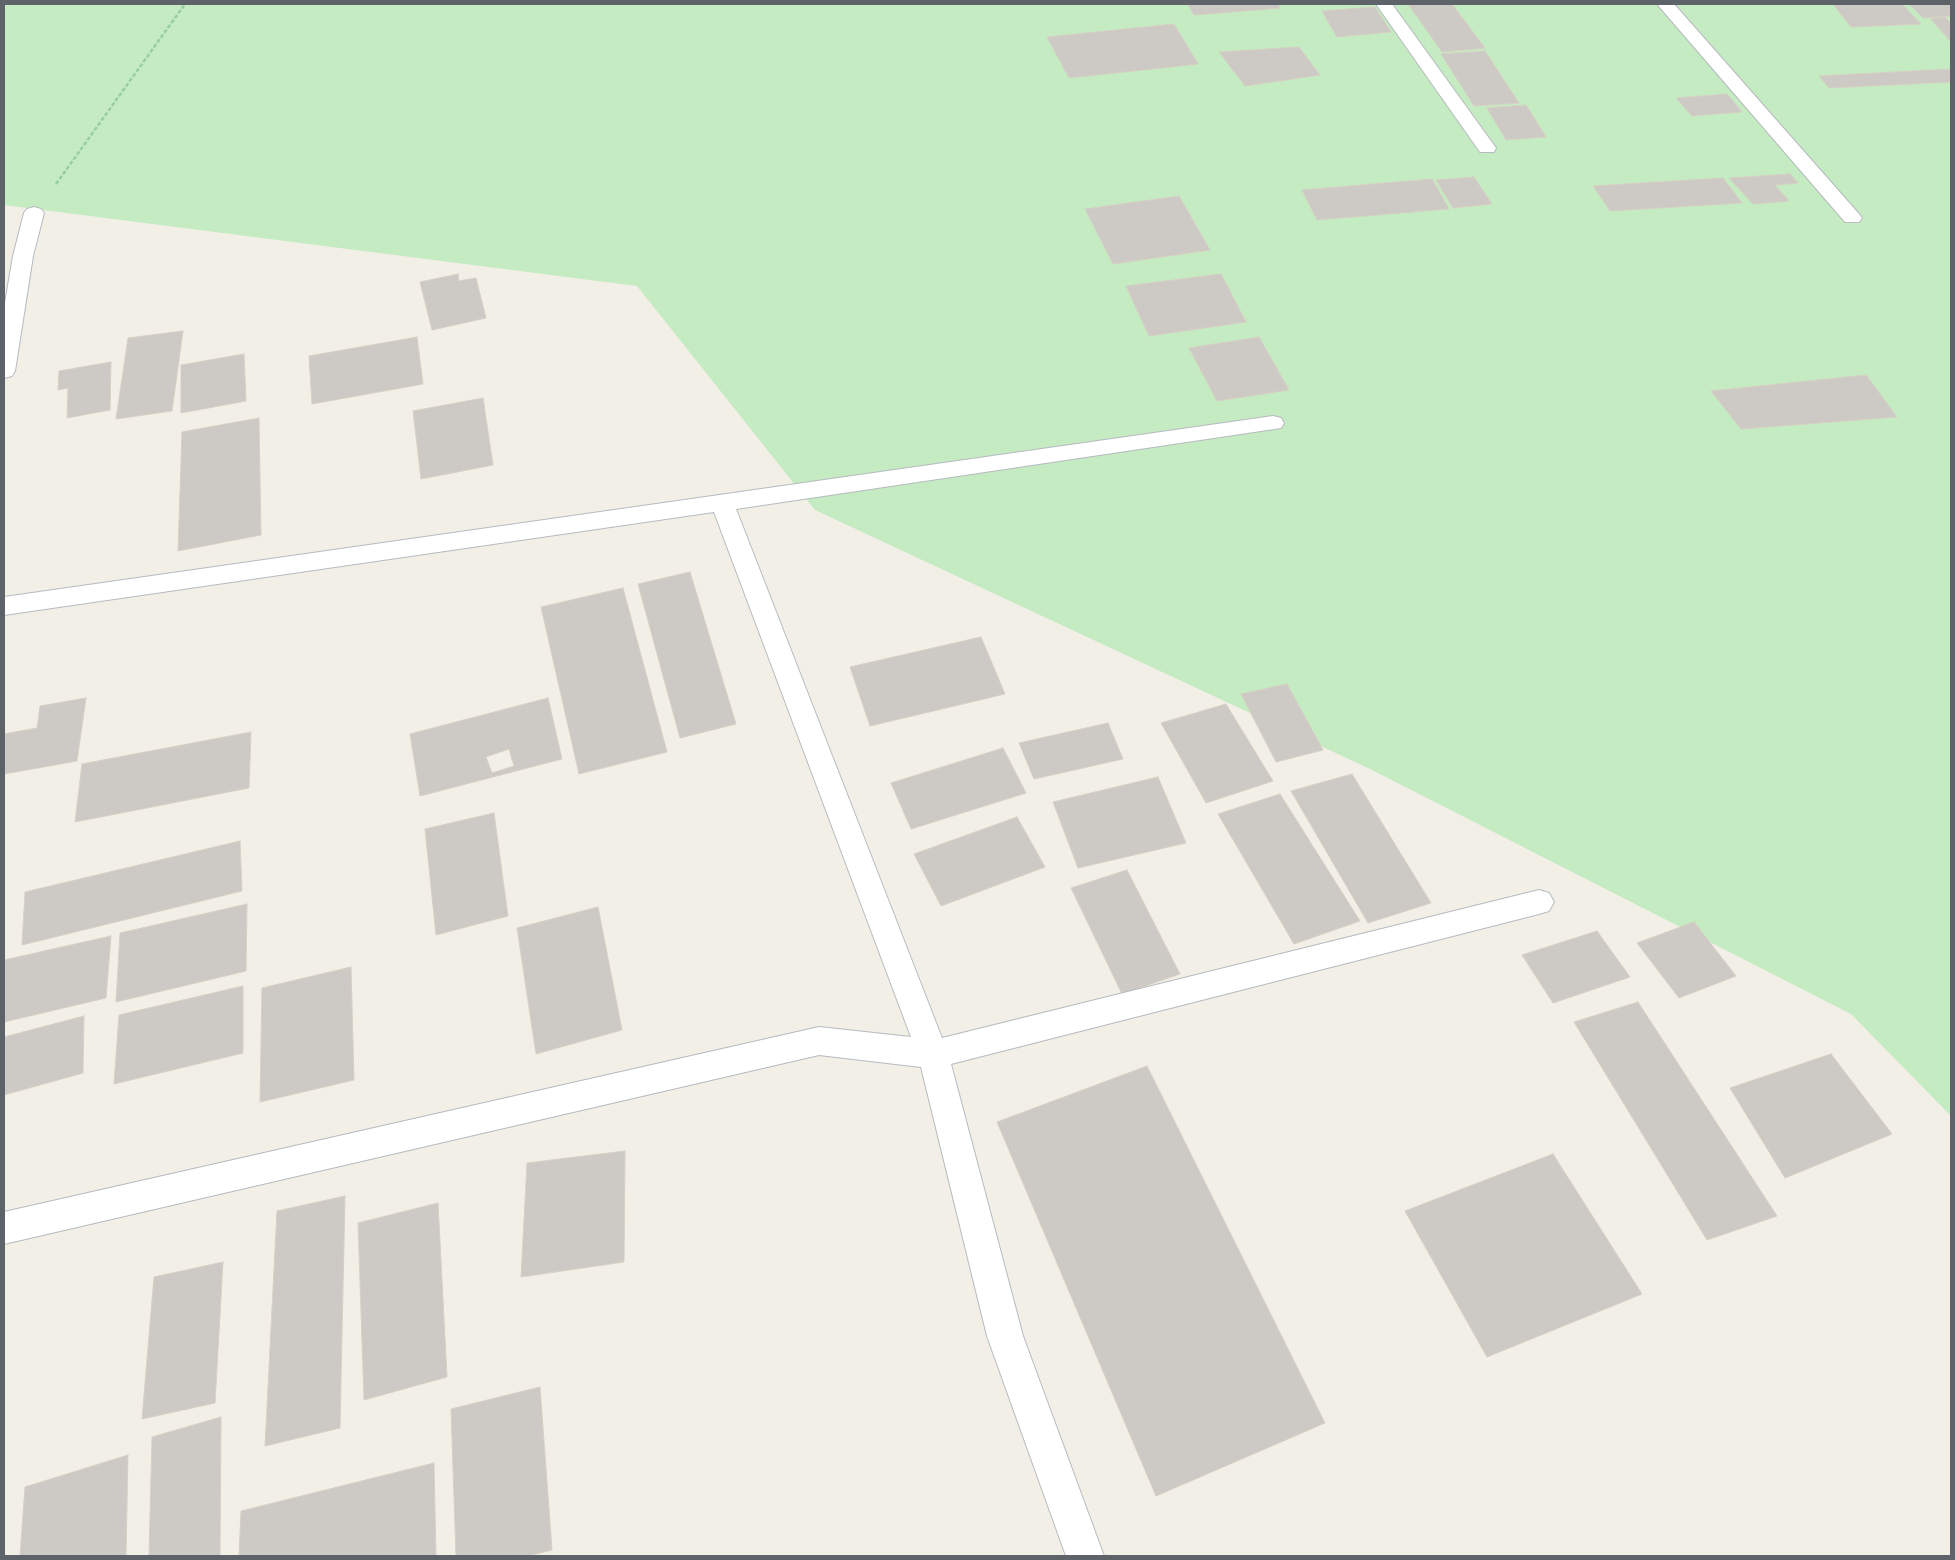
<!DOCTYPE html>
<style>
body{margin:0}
#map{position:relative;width:1955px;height:1560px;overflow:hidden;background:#f2efe7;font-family:"DM Sans",sans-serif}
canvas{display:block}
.frame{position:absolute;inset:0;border:5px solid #5e6369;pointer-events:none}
</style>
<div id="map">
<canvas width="1955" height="1560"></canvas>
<div class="frame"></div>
</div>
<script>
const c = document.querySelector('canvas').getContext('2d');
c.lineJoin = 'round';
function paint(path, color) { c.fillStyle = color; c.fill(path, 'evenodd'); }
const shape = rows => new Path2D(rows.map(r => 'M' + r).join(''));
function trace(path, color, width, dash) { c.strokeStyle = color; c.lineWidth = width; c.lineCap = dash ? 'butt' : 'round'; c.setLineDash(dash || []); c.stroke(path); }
const green = shape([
 [4,4,1951,4,1951,1116,1851,1014,1370,769,815,510,637,286,4,205]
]);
const building = shape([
 [1188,4,1277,4,1280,8,1194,15,1188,4],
 [1408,4,1452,4,1485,48,1442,52,1408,4],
 [1833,4,1902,4,1921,24,1851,27,1833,4],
 [1909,4,1951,4,1951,16,1923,18,1909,4],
 [1375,7,1391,32,1337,37,1322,11,1375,7],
 [1945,17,1951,23,1951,42,1931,19,1945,17],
 [1174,24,1198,64,1069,78,1047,37,1174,24],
 [1299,47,1320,75,1245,86,1219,52,1299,47],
 [1485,51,1519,103,1474,106,1441,54,1485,51],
 [1951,69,1951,82,1829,88,1819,76,1951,69],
 [1727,94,1742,112,1692,116,1676,98,1727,94],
 [1526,105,1546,137,1506,140,1487,108,1526,105],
 [1790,174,1798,183,1775,185,1789,201,1753,204,1729,178,1790,174],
 [1474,177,1492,204,1453,208,1436,180,1474,177],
 [1723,178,1742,203,1610,211,1593,186,1723,178],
 [1432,179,1449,209,1317,220,1302,190,1432,179],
 [1179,196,1210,250,1113,264,1085,209,1179,196],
 [458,274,459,281,476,278,486,318,432,330,420,282,458,274],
 [1221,274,1246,322,1149,336,1126,286,1221,274],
 [183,331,172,411,116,419,128,338,183,331],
 [417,337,423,384,312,404,309,356,417,337],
 [1259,337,1289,390,1217,401,1189,348,1259,337],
 [244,354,246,401,181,413,181,365,244,354],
 [111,362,110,410,67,418,68,388,58,390,59,371,111,362],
 [1866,375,1897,417,1741,429,1711,391,1866,375],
 [483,398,493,465,421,479,413,411,483,398],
 [259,418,261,535,178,551,182,432,259,418],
 [690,572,736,724,680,738,638,584,690,572],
 [623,588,667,752,579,774,541,607,623,588],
 [981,637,1005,694,870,726,850,667,981,637],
 [1287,684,1323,750,1276,762,1241,694,1287,684],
 [86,698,77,761,4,774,4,734,37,728,40,706,86,698],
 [548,698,562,759,420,796,410,734,548,698],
 [509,749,514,766,492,773,486,757,509,749],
 [1226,704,1273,781,1206,803,1161,723,1226,704],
 [1108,723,1123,759,1034,779,1019,743,1108,723],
 [251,732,249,788,75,822,82,764,251,732],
 [1003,748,1026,793,911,829,891,783,1003,748],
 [1352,774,1431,903,1368,923,1291,791,1352,774],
 [1158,777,1186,843,1078,868,1053,802,1158,777],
 [1280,794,1360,921,1294,944,1218,814,1280,794],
 [494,813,508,916,436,935,425,829,494,813],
 [1017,817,1045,867,941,906,914,854,1017,817],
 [240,841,242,891,22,945,25,892,240,841],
 [1127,870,1180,974,1122,994,1071,888,1127,870],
 [247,904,246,971,116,1002,120,933,247,904],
 [598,907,622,1030,536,1054,517,928,598,907],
 [1694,922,1736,976,1679,998,1637,943,1694,922],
 [1597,931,1630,977,1553,1003,1522,955,1597,931],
 [111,936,106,998,4,1022,4,960,111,936],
 [351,967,354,1080,260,1102,262,988,351,967],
 [243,986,243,1053,114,1084,119,1015,243,986],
 [1638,1002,1777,1216,1707,1240,1574,1022,1638,1002],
 [84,1016,83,1073,4,1095,4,1037,84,1016],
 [1831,1054,1892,1134,1785,1178,1730,1088,1831,1054],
 [1147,1066,1325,1423,1156,1496,997,1122,1147,1066],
 [625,1151,624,1262,521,1277,527,1163,625,1151],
 [1553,1154,1642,1294,1487,1357,1405,1211,1553,1154],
 [345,1196,340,1428,265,1446,277,1211,345,1196],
 [438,1203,447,1377,364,1400,358,1223,438,1203],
 [223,1262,215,1403,142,1419,154,1277,223,1262],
 [540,1387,552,1550,528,1556,456,1556,451,1409,540,1387],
 [221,1417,220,1556,149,1556,152,1437,221,1417],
 [128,1455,126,1556,20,1556,25,1487,128,1455],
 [434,1463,436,1556,239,1556,241,1511,434,1463]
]);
const path = shape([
 [56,184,185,4]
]);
const minor = shape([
 [1376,4,1392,4,1496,148,1494,152,1480,152,1376,4],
 [1657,4,1674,4,1859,214,1862,218,1859,222,1845,222,1657,4],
 [34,207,41,209,44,213,33,256,15,371,12,376,4,378,4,309,13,256,24,213,27,209,34,207],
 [1273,416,1281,418,1284,423,1281,428,736,509,942,1038,1539,890,1549,893,1554,902,1549,911,1539,914,951,1064,1023,1336,1104,1556,1066,1556,987,1336,921,1067,819,1055,4,1244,4,1212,819,1027,911,1037,714,512,4,615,4,597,1273,416]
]);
paint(green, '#c4ebc1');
paint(building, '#cdc9c4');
trace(building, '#d7d0c4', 1);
trace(minor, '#b7babf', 2);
trace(path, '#99cda5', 2.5, [4, 2]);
paint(minor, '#fff');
</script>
